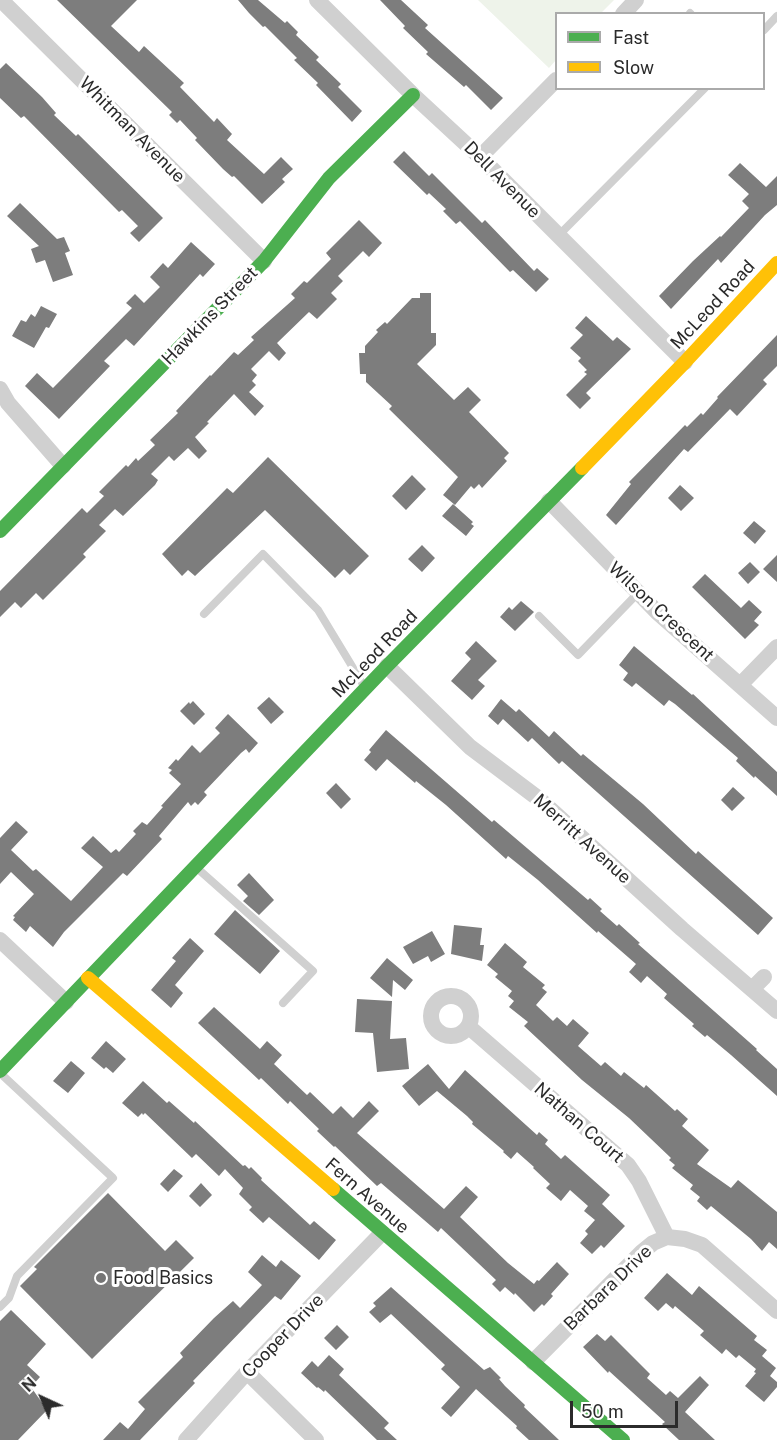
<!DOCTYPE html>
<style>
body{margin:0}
#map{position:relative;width:777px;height:1440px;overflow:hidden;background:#fff;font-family:"Public Sans",sans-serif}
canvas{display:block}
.legend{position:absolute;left:555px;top:12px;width:210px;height:78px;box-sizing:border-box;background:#fff;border:2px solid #aaa;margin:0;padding:8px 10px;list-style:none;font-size:18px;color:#2b2b2b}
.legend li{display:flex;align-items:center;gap:12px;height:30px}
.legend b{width:30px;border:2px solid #aaa}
.north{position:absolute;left:12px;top:1368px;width:60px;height:60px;-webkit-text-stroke:4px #fff;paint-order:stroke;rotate:316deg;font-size:16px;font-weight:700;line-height:24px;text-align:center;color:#2b2b2b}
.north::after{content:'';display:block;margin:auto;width:21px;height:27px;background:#2b2b2b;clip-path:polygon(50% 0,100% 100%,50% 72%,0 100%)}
.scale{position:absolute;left:570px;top:1401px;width:108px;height:27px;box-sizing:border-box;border:3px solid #2b2b2b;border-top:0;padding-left:8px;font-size:18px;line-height:21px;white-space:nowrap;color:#2b2b2b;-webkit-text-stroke:4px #fff;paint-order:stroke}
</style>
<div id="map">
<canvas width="777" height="1440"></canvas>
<ul class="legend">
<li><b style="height:8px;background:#4caf50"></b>Fast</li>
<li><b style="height:8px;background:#ffc107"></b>Slow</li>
</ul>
<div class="north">N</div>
<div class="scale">50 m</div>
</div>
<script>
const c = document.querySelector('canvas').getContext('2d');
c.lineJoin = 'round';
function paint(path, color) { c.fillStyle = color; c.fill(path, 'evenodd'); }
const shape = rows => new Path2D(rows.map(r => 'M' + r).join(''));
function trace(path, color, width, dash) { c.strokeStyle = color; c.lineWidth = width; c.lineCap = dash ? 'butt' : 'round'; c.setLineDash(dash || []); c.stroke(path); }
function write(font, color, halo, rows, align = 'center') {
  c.font = font + ' "Public Sans",sans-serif'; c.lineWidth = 6; c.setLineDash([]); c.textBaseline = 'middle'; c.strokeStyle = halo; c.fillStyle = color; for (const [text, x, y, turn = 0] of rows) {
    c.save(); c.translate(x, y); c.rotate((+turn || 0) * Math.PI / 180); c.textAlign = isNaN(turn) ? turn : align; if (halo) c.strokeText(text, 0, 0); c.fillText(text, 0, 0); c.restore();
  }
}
const green = shape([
 [478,0,614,0,601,13,556,14,556,60,549,68]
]);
const building = shape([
 [57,0,137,0,111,26,139,52,144,46,184,83,180,87,214,122,217,118,232,134,227,140,264,174,281,157,293,169,282,179,285,182,262,204,234,176,232,177,223,169,195,140,197,138,180,120,177,123,169,115,172,112],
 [238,0,258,0,285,23,287,21,298,32,296,35,319,57,316,60,341,84,338,87,362,111,352,122,316,85,318,83,294,60,297,58,265,26,263,27,249,13],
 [380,0,401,0,428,25,425,28,503,98,491,110,466,85,464,87,426,54,428,52,403,28,405,26],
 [6,63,42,97,56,113,54,115,76,136,78,134,163,218,139,242,130,233,138,226,122,210,119,212,24,116,21,118,0,98,0,69],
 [404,151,429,176,432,173,482,223,485,220,534,271,537,268,549,279,536,292,513,270,510,272,460,221,456,224,443,211,446,209,429,193,427,195,393,162],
 [740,163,766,187,777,176,777,205,765,215,721,263,718,259,671,309,659,296,693,261,720,236,721,237,749,208,742,201,749,194,728,175],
 [20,203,57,239,64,237,70,251,65,253,73,275,53,282,45,260,36,263,31,249,39,246,7,216],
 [359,220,382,243,369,257,363,251,338,276,343,281,331,293,337,299,317,319,309,312,277,343,286,353,279,361,269,351,251,369,257,375,252,381,256,385,249,392,264,406,255,416,234,394,207,422,209,423,195,437,207,451,199,459,188,448,174,461,169,456,151,474,158,480,155,485,123,516,115,509,99,525,106,531,83,554,86,557,43,600,36,593,21,608,15,602,0,617,0,591,82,508,87,513,104,496,99,492,126,465,128,467,136,458,138,461,155,445,150,440,178,413,176,411,210,375,211,376,234,352,238,355,254,340,251,337,295,298,291,294,304,281,307,283,331,259,326,253],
 [191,242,215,264,203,277,200,274,134,346,126,339,104,361,110,366,59,419,25,386,37,373,53,388,132,308,126,303,135,294,144,303,160,287,150,277,163,263,168,268],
 [420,293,431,293,431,333,436,333,436,345,417,364,454,400,468,387,481,400,469,412,509,453,504,458,507,461,482,488,479,484,474,489,471,486,455,505,443,495,458,477,389,409,392,406,366,382,366,374,360,374,359,353,365,353,365,346,378,332,376,330,385,322,387,324,412,298,420,298],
 [41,306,57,314,49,328,46,327,34,348,12,336,21,320,26,322,31,314,35,317],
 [586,316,613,341,617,337,631,349,586,393,591,398,580,409,566,395,587,374,584,372,587,370,578,361,581,358,570,348,583,335,575,328],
 [777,335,777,366,763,380,767,384,737,416,730,409,688,452,684,449,616,525,606,515,631,484,629,482,685,425,687,427,701,413,703,415,718,398,717,397],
 [268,457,369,556,350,575,344,569,335,578,265,510,195,576,188,570,182,576,162,554,227,488,233,493],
 [412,475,426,489,406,510,392,496],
 [680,485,694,498,681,511,668,498],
 [453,504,473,522,471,524,474,526,466,536,442,516],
 [754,521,766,531,755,544,743,533],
 [422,545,435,558,422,572,408,559],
 [777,555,777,582,763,569],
 [750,562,760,572,748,584,738,573],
 [705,574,741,608,749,600,762,612,754,621,759,625,745,639,692,587],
 [521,601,534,612,515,631,500,617,509,607,512,610],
 [476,641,497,661,478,680,485,686,472,700,451,681,471,659,465,653],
 [634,646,692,695,693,694,777,772,777,796,755,776,754,778,736,761,738,758,675,704,669,700,664,706,636,683,632,687,623,680,628,673,619,665],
 [269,697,284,712,271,724,257,708],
 [501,699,516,712,519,709,549,737,554,731,581,756,583,754,643,804,696,854,698,851,773,918,758,935,562,761,559,764,532,738,528,742,503,719,498,725,488,716],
 [193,701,205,714,194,725,180,711,189,702,190,704],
 [228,714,258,743,249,753,246,749,241,753,204,792,207,795,198,805,195,802,191,806,188,802,159,836,162,839,127,876,123,873,64,932,53,947,30,926,26,932,13,920,15,917,13,916,34,894,11,872,0,884,0,838,16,821,28,832,11,850,33,871,36,869,71,901,103,867,81,848,93,836,111,853,116,849,119,852,136,834,133,831,142,822,147,825,163,807,161,806,181,784,169,773,172,770,168,768,176,759,178,761,192,745,200,753,220,733,215,728],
 [386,730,492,822,494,820,588,900,590,898,602,909,600,911,617,926,619,924,640,943,638,944,757,1049,756,1050,777,1069,777,1096,731,1055,707,1035,705,1037,692,1026,694,1024,664,998,667,994,647,976,641,983,629,972,636,964,598,931,597,933,538,880,508,856,506,859,446,805,416,781,415,783,387,759,376,771,364,760,371,752,369,750],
 [336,783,351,799,341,809,326,793],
 [733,787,745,798,732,811,721,800],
 [249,873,274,900,259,915,243,901,248,896,237,885],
 [235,910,280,951,260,974,214,934],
 [454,925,482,928,480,945,484,945,482,961,451,954],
 [432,931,445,954,431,962,428,956,413,964,403,947],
 [190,938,204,951,175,985,183,993,171,1008,151,990,176,961,172,958],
 [505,943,527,962,523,967,545,985,542,988,547,992,536,1005,553,1021,557,1017,567,1026,573,1019,589,1033,578,1046,601,1066,605,1062,621,1076,624,1072,644,1088,646,1085,675,1111,677,1109,688,1119,682,1126,709,1150,697,1164,731,1188,738,1180,777,1212,777,1249,769,1242,762,1251,751,1239,711,1206,707,1210,697,1201,700,1197,690,1189,693,1185,672,1168,675,1165,669,1160,671,1158,629,1118,582,1080,524,1026,528,1022,509,1007,514,1001,508,996,512,991,495,977,498,974,487,965],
 [387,958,413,980,405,990,393,980,392,997,370,978],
 [357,999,392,1001,390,1039,406,1038,409,1069,377,1072,373,1033,355,1032],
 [214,1007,260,1049,267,1041,282,1055,274,1064,307,1095,310,1092,333,1114,341,1106,353,1118,369,1101,379,1111,357,1133,444,1209,466,1186,478,1197,460,1217,508,1263,534,1284,537,1280,539,1281,557,1262,569,1274,551,1294,553,1296,544,1306,542,1304,534,1312,515,1293,514,1295,505,1287,500,1292,492,1284,496,1280,441,1228,438,1232,381,1183,377,1186,335,1146,334,1147,317,1131,319,1129,290,1101,288,1104,261,1078,259,1080,198,1023],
 [106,1041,126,1059,113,1073,106,1067,104,1069,91,1058],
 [71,1061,85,1073,68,1093,53,1081],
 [428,1064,449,1089,465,1070,537,1135,539,1132,548,1140,545,1144,561,1159,565,1155,610,1195,602,1204,625,1226,604,1248,601,1245,592,1254,580,1243,588,1234,585,1231,595,1220,584,1211,588,1206,570,1190,561,1201,546,1188,550,1184,533,1168,534,1167,517,1152,511,1159,503,1152,504,1151,472,1124,473,1122,467,1116,437,1091,419,1106,402,1086],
 [143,1081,167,1103,169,1101,194,1123,195,1121,243,1166,245,1165,249,1169,251,1167,262,1178,261,1180,310,1225,314,1221,336,1240,319,1260,269,1217,263,1223,249,1210,252,1207,239,1194,243,1188,225,1169,219,1176,196,1154,192,1158,145,1113,143,1115,142,1113,138,1117,122,1103],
 [174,1169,183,1176,168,1192,160,1184],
 [201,1183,212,1195,200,1207,189,1196],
 [108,1193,165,1251,176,1240,194,1258,92,1359,20,1286,37,1269,34,1267],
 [262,1255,276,1267,281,1260,301,1276,281,1300,275,1296,193,1381,195,1383,140,1440,103,1440,120,1422,128,1429,145,1409,138,1402,183,1357,180,1353,214,1318,233,1301,240,1308,262,1285,248,1272],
 [667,1273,692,1295,699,1286,757,1336,754,1340,767,1350,762,1356,776,1368,770,1376,777,1382,777,1387,764,1402,745,1386,756,1373,754,1372,756,1369,739,1355,736,1358,726,1349,722,1354,700,1335,704,1331,675,1306,673,1309,666,1303,658,1311,644,1298],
 [391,1287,484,1370,490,1367,501,1378,499,1379,505,1386,525,1405,524,1407,559,1440,529,1440,516,1428,517,1426,476,1389,451,1417,441,1408,460,1387,441,1369,445,1365,391,1314,380,1323,369,1312,376,1306,373,1303],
 [11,1310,46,1344,27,1365,40,1377,31,1387,47,1410,18,1440,0,1440,0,1321],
 [337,1325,349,1337,336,1350,324,1338],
 [597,1334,605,1341,611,1335,650,1374,647,1378,666,1395,670,1391,678,1398,700,1376,709,1385,685,1412,715,1440,679,1440,662,1424,665,1422,609,1371,608,1373,583,1347],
 [329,1355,344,1369,339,1375,389,1423,384,1428,397,1440,377,1440,325,1390,324,1392,318,1387,317,1388,301,1373,312,1361,318,1367]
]);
const lane = shape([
 [690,13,691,14],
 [764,30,777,16],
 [558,236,705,88],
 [204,614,263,554,318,610,364,686],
 [539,616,578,655,638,593],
 [198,869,313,971,283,1003],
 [0,1307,9,1298,17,1276,113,1178,0,1073]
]);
const street = shape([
 [1,0,264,261],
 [317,0,413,95,480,157,685,362],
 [623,14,636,0],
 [480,157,556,80],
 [0,389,8,403,63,466],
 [549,501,657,612,777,718],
 [387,666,470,747,539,799,682,929,777,1011],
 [740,685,777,647],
 [0,940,66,1002],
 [752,989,764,977],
 '431 1016a20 20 0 1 1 40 0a20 20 0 1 1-40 0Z',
 [469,1027,628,1165,639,1181,667,1237],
 [533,1362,642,1252,653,1243,667,1237,685,1239,702,1245,777,1311],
 [247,1372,316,1440],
 [186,1440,247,1372,382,1233]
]);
const fast = shape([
 [0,531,264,261,329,178,413,95],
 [0,1071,387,666,582,468],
 [333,1189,623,1440]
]);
const slow = shape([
 [582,468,685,362,777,263],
 [88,978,333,1189]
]);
const markers = [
 [101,1278,6,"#757575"]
];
const streetNames = [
 ["Whitman Avenue",132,130,45],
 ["Dell Avenue",502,180,45],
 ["McLeod Road",713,305,-47],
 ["Hawkins Street",210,316,-46],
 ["Wilson Crescent",661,612,43],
 ["McLeod Road",375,654,-46],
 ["Merritt Avenue",582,839,42],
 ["Nathan Court",579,1123,41],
 ["Fern Avenue",367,1196,41],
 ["Barbara Drive",608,1288,-44],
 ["Cooper Drive",283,1336,-46]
];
const poiNames = [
 ["Food Basics",113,1278]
];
paint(green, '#eef3ea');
paint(building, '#7d7d7d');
trace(lane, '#d0d0d0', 8);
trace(street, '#d0d0d0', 16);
trace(fast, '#4caf50', 14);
trace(slow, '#ffc107', 14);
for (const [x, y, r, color] of markers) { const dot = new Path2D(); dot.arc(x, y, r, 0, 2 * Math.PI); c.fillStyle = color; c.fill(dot); trace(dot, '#fff', 2); }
write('18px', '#2b2b2b', '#fff', streetNames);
write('18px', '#2b2b2b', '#fff', poiNames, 'left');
</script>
